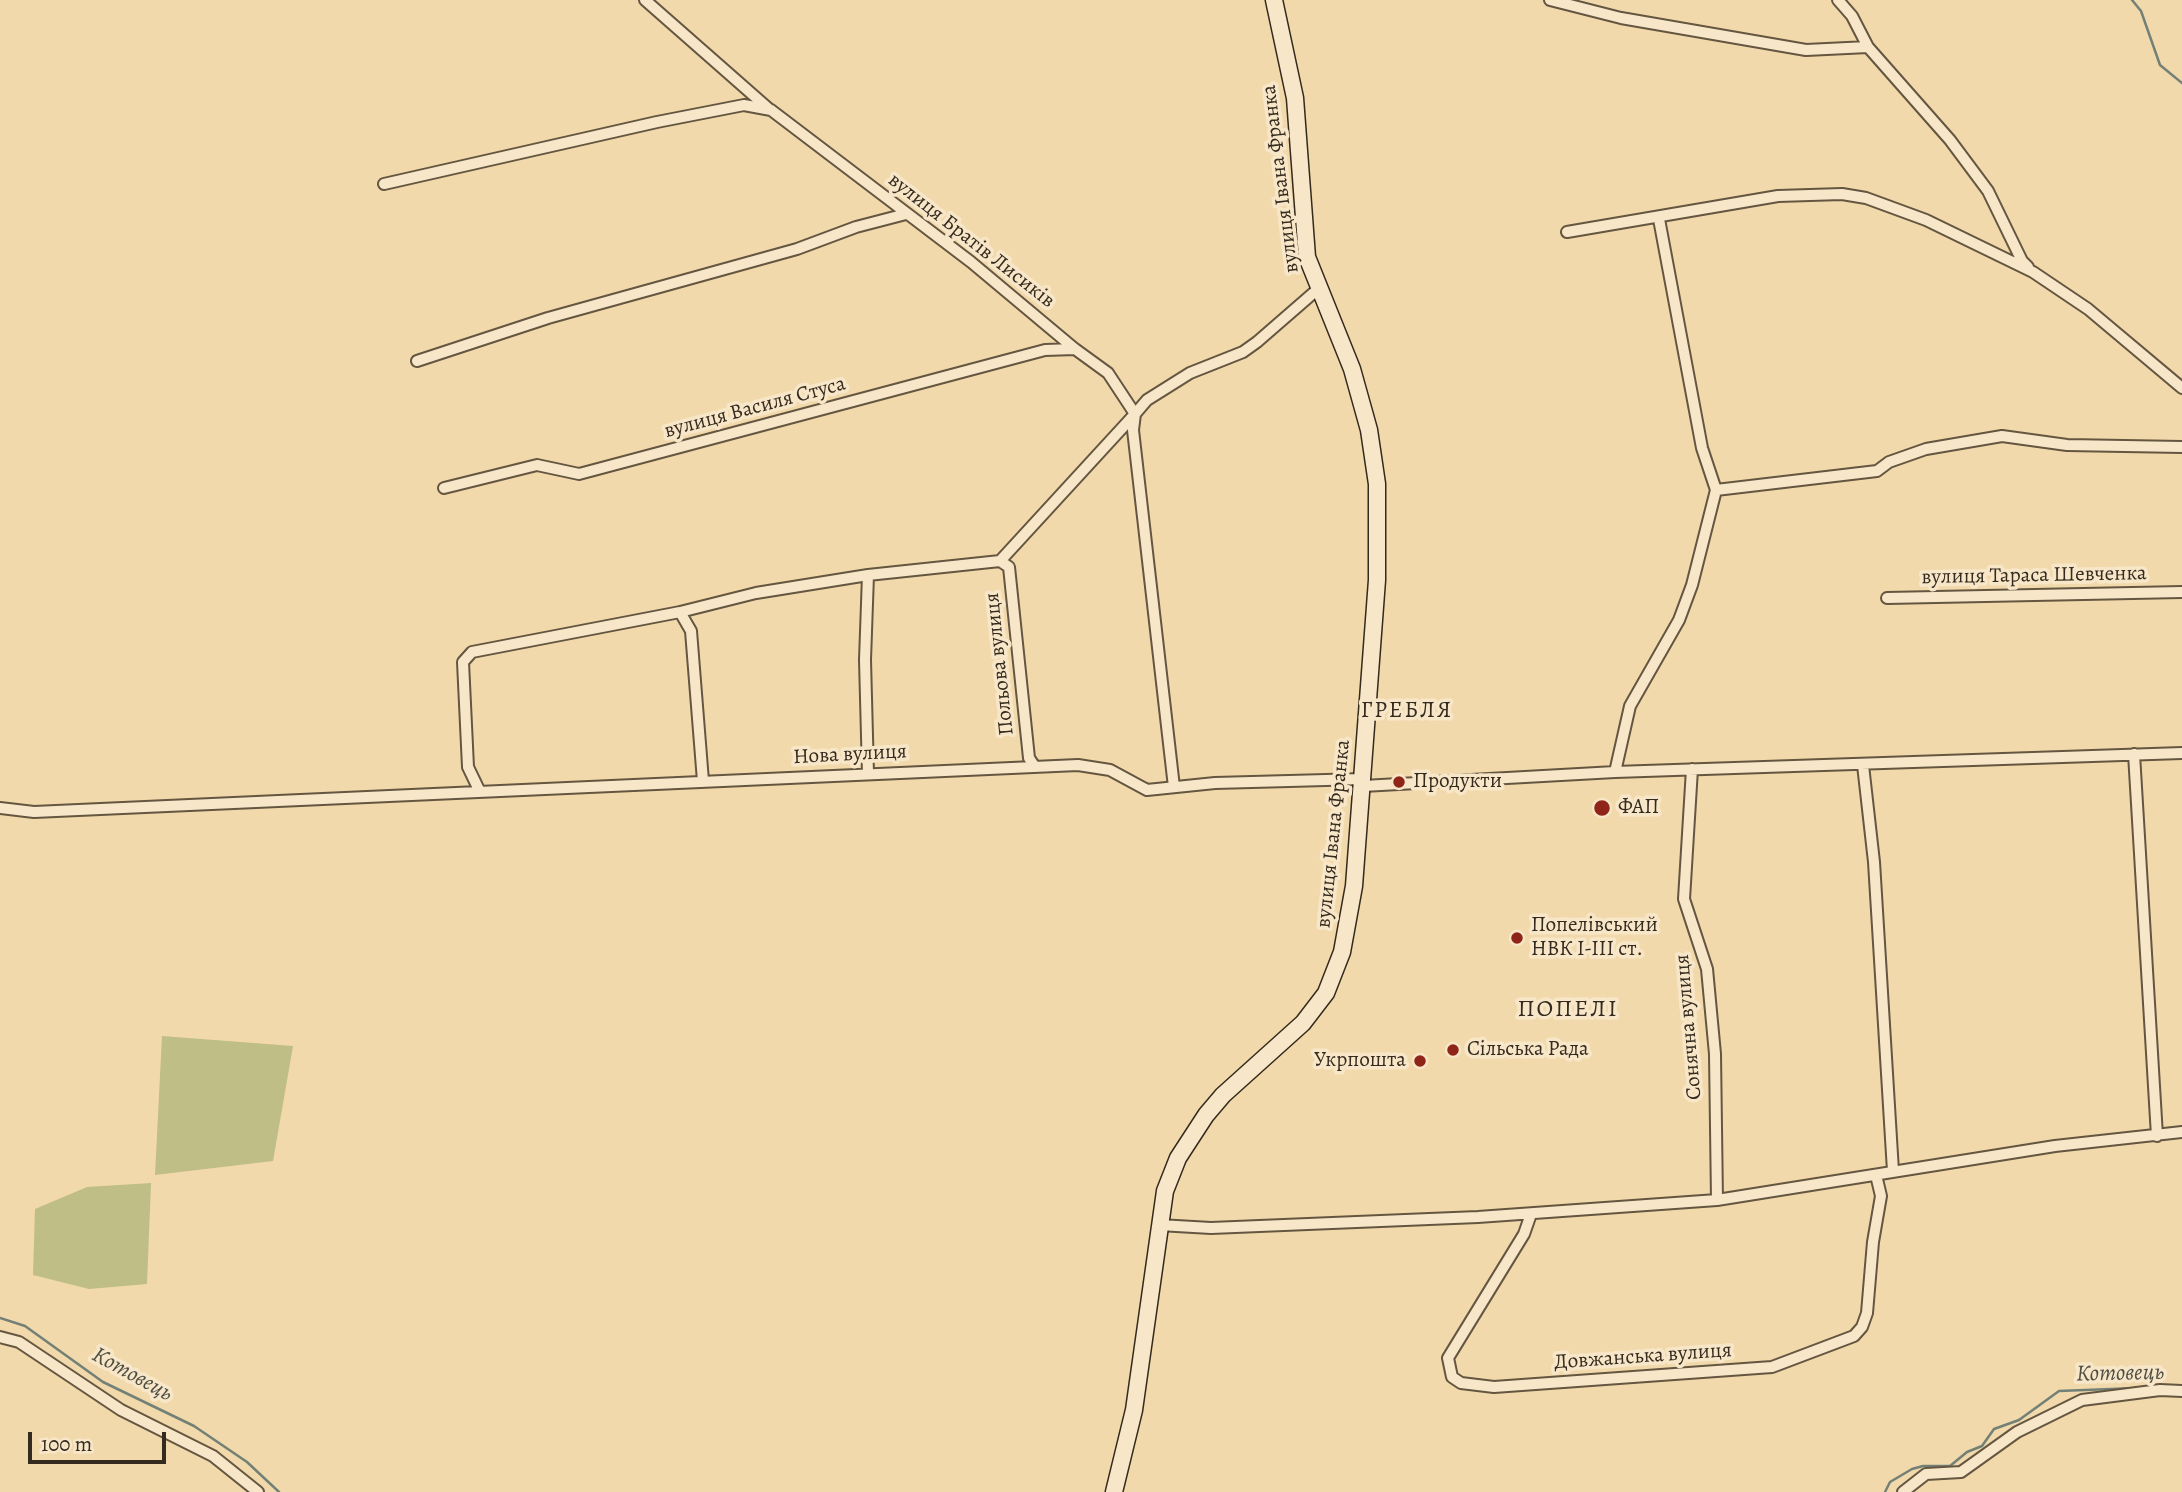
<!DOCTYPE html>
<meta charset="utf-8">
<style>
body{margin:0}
#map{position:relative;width:2182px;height:1492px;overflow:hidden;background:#f2d9ab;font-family:Alegreya,serif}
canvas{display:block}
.scale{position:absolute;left:28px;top:1432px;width:138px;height:32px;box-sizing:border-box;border:4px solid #342a1d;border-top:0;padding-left:9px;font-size:21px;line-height:24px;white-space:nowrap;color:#342a1d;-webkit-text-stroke:5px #f7e6c8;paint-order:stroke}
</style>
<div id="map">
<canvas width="2182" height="1492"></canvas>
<div class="scale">100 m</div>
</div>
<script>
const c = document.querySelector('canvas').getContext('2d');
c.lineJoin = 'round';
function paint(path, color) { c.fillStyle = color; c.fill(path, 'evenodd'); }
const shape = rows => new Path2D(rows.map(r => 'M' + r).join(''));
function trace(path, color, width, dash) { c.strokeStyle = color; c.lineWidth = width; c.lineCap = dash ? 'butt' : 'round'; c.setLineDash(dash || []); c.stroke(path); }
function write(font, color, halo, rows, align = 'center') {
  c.font = font + ' Alegreya,serif'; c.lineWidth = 7; c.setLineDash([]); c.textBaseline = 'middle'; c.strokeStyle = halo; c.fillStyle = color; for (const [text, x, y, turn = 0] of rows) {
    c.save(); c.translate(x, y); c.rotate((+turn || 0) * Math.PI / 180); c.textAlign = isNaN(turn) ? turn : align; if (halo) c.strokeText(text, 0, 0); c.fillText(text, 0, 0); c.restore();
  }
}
const green = shape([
 [162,1036,293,1046,273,1161,155,1175],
 [151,1183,147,1284,89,1289,33,1275,35,1209,87,1187]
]);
const stream = shape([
 [2132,0,2141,11,2160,65,2182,83],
 [0,1318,25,1326,103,1382,194,1426,247,1462,279,1492],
 [1885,1492,1890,1482,1912,1469,1923,1466,1950,1466,1967,1452,1982,1446,1994,1429,2019,1420,2059,1391,2137,1388]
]);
const street = shape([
 [645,0,769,109],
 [1550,0,1621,18,1806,50,1868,47],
 [1838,0,1852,16,1868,47,1950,140,1988,191,2022,261,2028,267],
 [384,184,657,122,744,105,771,110,971,262,1075,349,1108,373,1135,414,1000,561,868,575,756,593,680,612,472,652,463,662,468,767,480,792],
 [1567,232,1778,196,1842,194,1866,198,1926,220,2033,272,2088,309,2182,388],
 [417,361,548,318,797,249,856,227,906,214],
 [444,488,537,465,579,474,1045,350,1075,349],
 [1716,490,1877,471,1889,462,1926,449,2002,436,2067,445,2182,447],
 [1000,561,1009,567,1029,758,1035,767],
 [1887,598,2182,592],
 [680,612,691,631,703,781],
 [2134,754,2157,1136],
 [1863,765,1874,862,1893,1171],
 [1692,769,1684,899,1707,969,1715,1054,1717,1200],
 [1615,772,1630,706,1679,620,1692,585,1716,490,1702,448,1659,219],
 [868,774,865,660,868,575],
 [1363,786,1615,772,2182,753],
 [1174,787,1133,430,1135,414,1147,400,1190,373,1243,352,1257,342,1318,289],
 [0,808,34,812,1078,765,1110,770,1147,790,1215,783,1363,779],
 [1531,1214,1524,1234,1448,1358,1452,1377,1461,1383,1494,1387,1772,1367,1854,1336,1862,1327,1867,1313,1873,1242,1881,1196,1876,1175],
 [1159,1225,1211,1228,1478,1217,1717,1200,2055,1146,2182,1132],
 [0,1337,19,1342,121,1410,213,1456,258,1492],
 [1903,1492,1926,1474,1961,1472,2017,1432,2082,1400,2160,1390,2182,1391]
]);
const secondary = shape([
 [1114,1492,1134,1410,1165,1191,1178,1158,1206,1115,1223,1095,1303,1023,1326,993,1342,952,1354,886,1377,580,1377,484,1369,430,1352,369,1307,257,1295,98,1274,0]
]);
const markers = [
 [1399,782,7,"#8f2418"],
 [1602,808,9,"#8f2418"],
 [1517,938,7,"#8f2418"],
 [1453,1050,7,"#8f2418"],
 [1420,1061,7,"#8f2418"]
];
const streetNames = [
 ["вулиця Івана Франка",1281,179,-97],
 ["вулиця Братів Лисиків",971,241,38],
 ["вулиця Василя Стуса",755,408,-15],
 ["вулиця Тараса Шевченка",2034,576,-1],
 ["Польова вулиця",1000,664,-96],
 ["Нова вулиця",850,755,-3],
 ["вулиця Івана Франка",1334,834,-84],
 ["Сонячна вулиця",1689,1027,-95],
 ["Довжанська вулиця",1643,1357,-4]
];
const poiNames = [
 ["Продукти",1413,782],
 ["ФАП",1618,808],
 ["Попелівський",1531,926],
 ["НВК І-ІІІ ст.",1531,950],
 ["Сільська Рада",1467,1050],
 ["Укрпошта",1406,1061,"right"]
];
const neighbourhoodNames = [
 ["ГРЕБЛЯ",1407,711]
];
const waterNames = [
 ["Котовець",2120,1374,-1],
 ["Котовець",132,1375,29]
];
const quarterNames = [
 ["ПОПЕЛІ",1568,1010]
];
paint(green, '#bebe86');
trace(stream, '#738076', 2.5);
trace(street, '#645640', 14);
trace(secondary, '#342a1d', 19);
trace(street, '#f7e6c8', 10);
trace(secondary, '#f7e6c8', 16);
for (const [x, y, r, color] of markers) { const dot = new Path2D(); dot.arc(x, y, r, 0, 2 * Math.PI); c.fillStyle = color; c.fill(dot); trace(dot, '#f7e6c8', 2.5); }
write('21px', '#342a1d', '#f7e6c8', streetNames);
write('21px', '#342a1d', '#f7e6c8', poiNames, 'left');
c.letterSpacing = '2px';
write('23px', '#342a1d', '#f7e6c8', neighbourhoodNames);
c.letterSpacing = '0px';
write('italic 23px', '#4e4e42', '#f7e6c8', waterNames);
c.letterSpacing = '2px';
write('24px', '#342a1d', '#f7e6c8', quarterNames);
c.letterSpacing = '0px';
</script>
